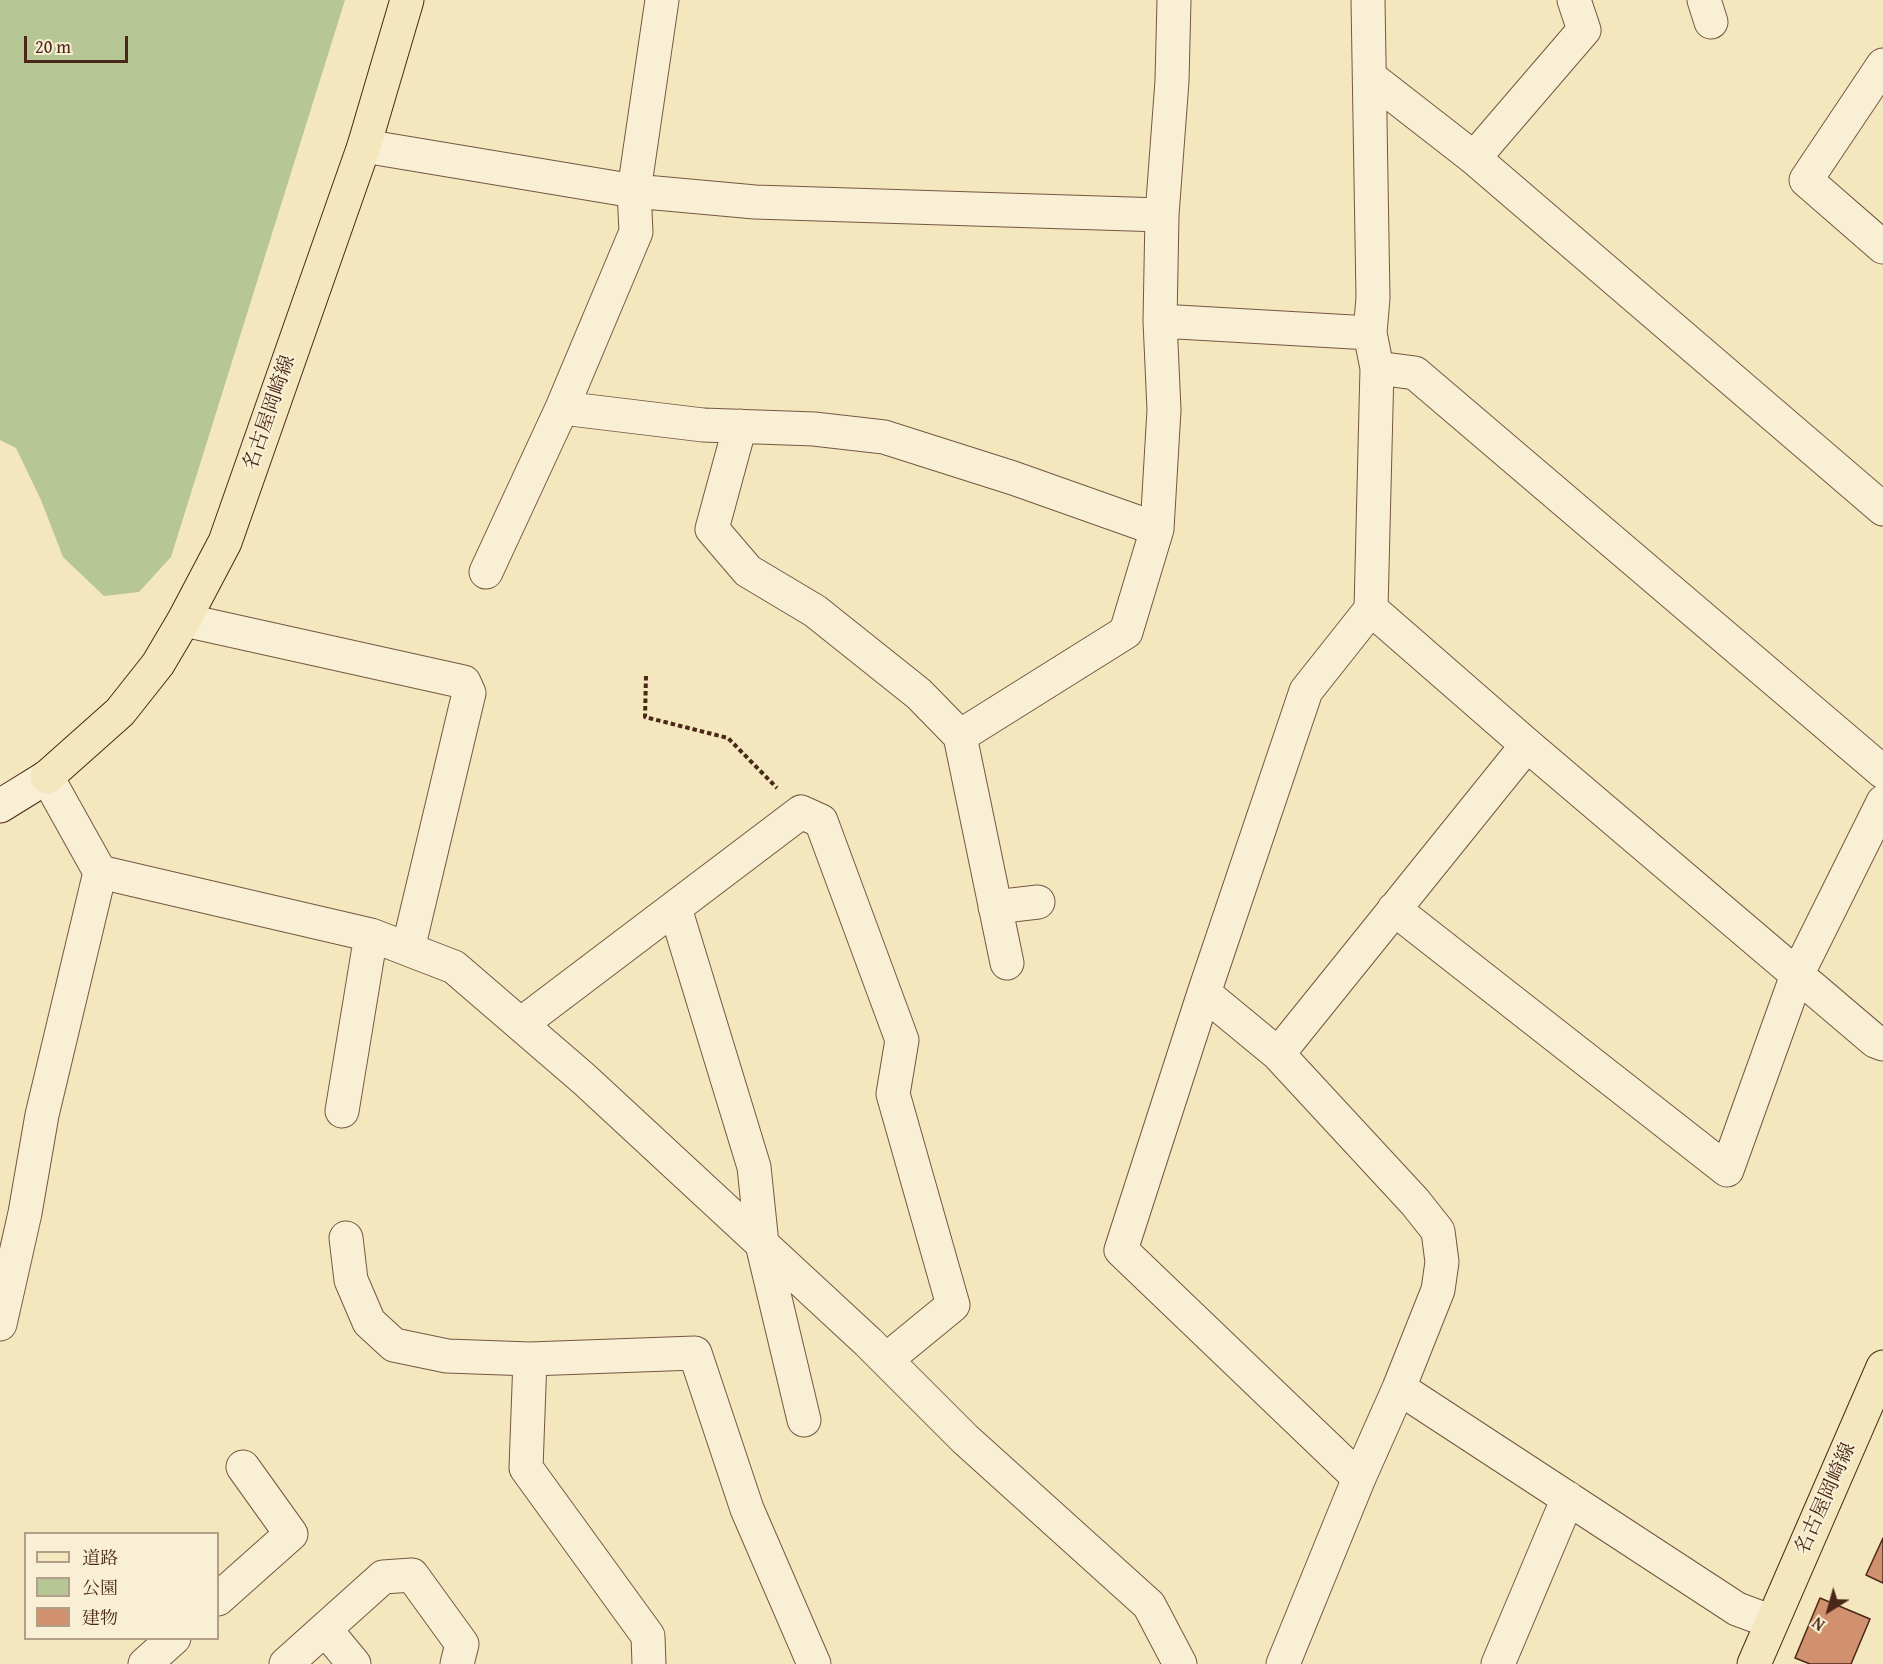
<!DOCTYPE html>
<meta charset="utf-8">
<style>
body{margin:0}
#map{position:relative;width:1883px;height:1664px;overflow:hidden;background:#f4e6bd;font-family:"Gentium Book Plus","Noto Serif JP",serif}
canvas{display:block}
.legend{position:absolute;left:24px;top:1532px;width:195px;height:108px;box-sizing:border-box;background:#f8efd4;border:2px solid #b39f89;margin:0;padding:8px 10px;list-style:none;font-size:18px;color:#4b2719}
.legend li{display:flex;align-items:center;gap:12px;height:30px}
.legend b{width:30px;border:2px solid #b39f89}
.north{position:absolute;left:1799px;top:1580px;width:60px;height:60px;-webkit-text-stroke:4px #f8efd4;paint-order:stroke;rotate:217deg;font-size:16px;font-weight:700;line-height:24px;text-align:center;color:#4b2719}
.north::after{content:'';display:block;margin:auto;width:21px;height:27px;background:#4b2719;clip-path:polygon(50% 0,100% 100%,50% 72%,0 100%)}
.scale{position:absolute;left:24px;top:36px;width:104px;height:27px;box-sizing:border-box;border:3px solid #4b2719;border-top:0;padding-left:8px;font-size:18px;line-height:21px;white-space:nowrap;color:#4b2719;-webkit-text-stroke:4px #f8efd4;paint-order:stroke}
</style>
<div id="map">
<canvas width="1883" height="1664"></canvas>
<ul class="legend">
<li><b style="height:8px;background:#f4e6bd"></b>道路</li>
<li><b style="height:16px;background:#b6c695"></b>公園</li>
<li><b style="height:16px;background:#d1916f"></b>建物</li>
</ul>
<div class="north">N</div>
<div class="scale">20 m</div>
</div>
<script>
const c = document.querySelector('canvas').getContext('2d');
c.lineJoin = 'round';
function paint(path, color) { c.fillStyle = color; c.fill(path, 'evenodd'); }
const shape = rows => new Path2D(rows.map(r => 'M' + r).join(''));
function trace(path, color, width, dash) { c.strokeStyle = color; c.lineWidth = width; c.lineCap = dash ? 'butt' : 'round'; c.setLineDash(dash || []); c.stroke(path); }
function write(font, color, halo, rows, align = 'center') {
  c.font = font + ' "Gentium Book Plus","Noto Serif JP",serif'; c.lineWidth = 4.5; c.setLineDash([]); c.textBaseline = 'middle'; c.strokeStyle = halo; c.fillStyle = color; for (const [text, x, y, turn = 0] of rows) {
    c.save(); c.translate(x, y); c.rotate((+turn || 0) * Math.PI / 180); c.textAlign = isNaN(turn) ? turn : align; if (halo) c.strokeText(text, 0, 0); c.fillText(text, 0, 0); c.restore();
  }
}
const green = shape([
 [0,0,345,0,171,557,139,592,104,596,63,557,41,500,16,448,0,440]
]);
const building = shape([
 [1883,1538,1883,1583,1866,1575,1883,1538],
 [1820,1598,1870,1619,1851,1664,1810,1664,1795,1658,1820,1598]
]);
const path = shape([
 [646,676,645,717,728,738,777,788]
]);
const street = shape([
 [1704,0,1711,22],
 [1883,65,1806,180,1883,247],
 [1370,77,1474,158,1883,509],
 [364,146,634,191,755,202,1162,215],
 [1474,158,1584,30,1574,0],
 [1160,321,1370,333],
 [1377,368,1415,373,1883,772],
 [562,408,703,425,814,429,884,437,1013,478,1157,529],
 [740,426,712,529,748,571,815,611,919,694,960,736,1007,963],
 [486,572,562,408,636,232,634,191,662,0],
 [1371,609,1527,745,1875,1041,1883,1044],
 [184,620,464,682,469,693,408,949],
 [960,736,1126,632,1157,529,1164,410,1160,321,1162,215,1172,81,1174,0],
 [100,872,371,935,454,967,584,1079,868,1342,965,1439,1149,1605,1180,1664],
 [995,907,1038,902],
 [675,908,754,1167,762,1244,804,1420],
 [1394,909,1727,1170,1797,975,1883,802],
 [1204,993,1278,1054,1415,1202,1438,1231,1442,1262,1438,1290,1399,1388,1359,1478,1283,1664],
 [521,1024,801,812,821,821,902,1040,893,1094,953,1305,886,1360],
 [1278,1054,1527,745],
 [342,1111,371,935],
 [346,1238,351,1280,369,1322,394,1345,447,1356,530,1359,695,1353,747,1509,814,1664],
 [0,1324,25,1213,42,1115,100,872,47,777],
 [530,1359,526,1468,648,1636,649,1664],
 [1399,1388,1737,1609,1772,1622],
 [1359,1478,1121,1250,1204,993,1306,691,1371,609,1377,368,1370,333,1373,298,1368,0],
 [218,1599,291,1534,243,1467],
 [325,1629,354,1664],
 [145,1664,174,1638],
 [286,1664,383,1577,412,1575,462,1644,457,1664],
 [1498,1664,1568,1498]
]);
const secondary = shape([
 [0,806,47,777]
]);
const primary = shape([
 [47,777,120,712,158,664,184,620,225,542,364,146,407,0],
 [1754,1664,1883,1367]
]);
const streetNames = [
 ["名古屋岡崎線",270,413,-71],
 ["名古屋岡崎線",1826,1499,-66]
];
paint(green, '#b6c695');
paint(building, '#d1916f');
trace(building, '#4b2719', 1.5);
trace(street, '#755742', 35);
trace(secondary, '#4b2719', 35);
trace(primary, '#4b2719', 35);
trace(path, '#4b2719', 4, [4.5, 3]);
trace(street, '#f8efd4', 33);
trace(secondary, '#f8efd4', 33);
trace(primary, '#f4e6bd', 33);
write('20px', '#4b2719', '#f8efd4', streetNames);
</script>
